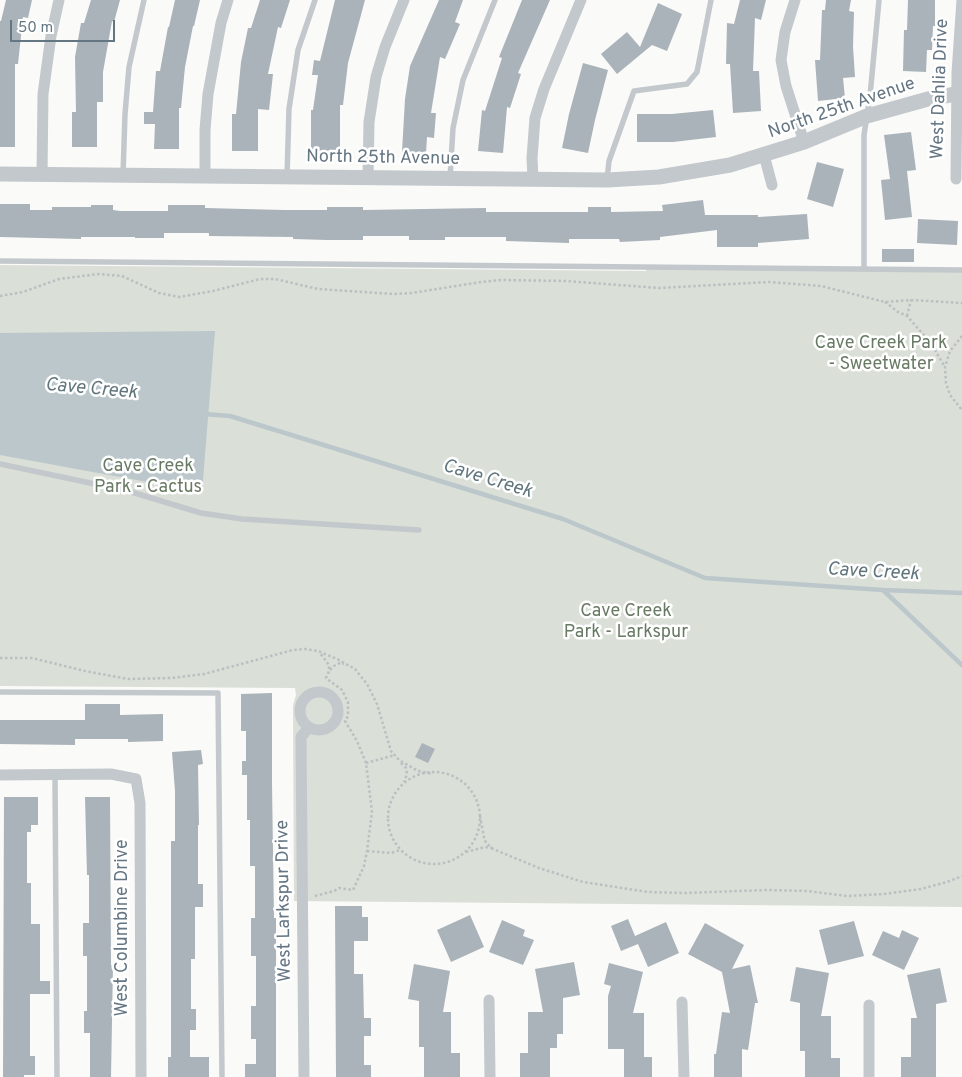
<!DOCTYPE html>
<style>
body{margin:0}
#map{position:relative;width:962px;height:1077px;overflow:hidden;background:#fafaf8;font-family:Overpass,sans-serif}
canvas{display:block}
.scale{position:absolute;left:10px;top:20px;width:105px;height:22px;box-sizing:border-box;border:2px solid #657683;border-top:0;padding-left:6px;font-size:15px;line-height:18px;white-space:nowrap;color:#657683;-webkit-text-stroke:4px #fff;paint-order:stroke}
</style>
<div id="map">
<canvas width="962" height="1077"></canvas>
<div class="scale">50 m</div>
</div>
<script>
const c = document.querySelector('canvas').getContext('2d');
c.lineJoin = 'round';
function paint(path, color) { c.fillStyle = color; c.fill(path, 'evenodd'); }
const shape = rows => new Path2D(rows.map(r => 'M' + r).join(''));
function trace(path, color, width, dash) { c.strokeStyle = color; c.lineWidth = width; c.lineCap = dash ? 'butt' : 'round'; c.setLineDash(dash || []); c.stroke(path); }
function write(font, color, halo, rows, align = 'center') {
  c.font = font + ' Overpass,sans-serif'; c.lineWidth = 5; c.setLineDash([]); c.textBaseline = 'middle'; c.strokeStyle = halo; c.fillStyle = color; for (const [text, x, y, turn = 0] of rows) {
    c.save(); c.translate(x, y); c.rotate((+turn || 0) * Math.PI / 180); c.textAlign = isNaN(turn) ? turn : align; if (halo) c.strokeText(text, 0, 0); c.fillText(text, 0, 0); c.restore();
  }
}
const green = shape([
 [0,265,646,271,646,267,962,270,962,907,294,901,293,705,296,695,295,688,0,686]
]);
const water = shape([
 [215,331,202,492,0,455,0,333]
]);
const stream = shape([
 [204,414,230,416,563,519,705,578,883,590,962,593],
 [883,590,962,665]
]);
const building = shape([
 [6,0,32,0,28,18,23,17,18,64,15,64,15,147,0,147,0,21,1,21],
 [91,0,120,0,114,22,112,21,103,72,103,102,97,102,97,147,72,147,72,112,76,112,75,57,81,23,84,23],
 [175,0,200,0,194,26,193,26,185,67,181,108,179,108,179,149,154,149,155,124,144,124,144,112,153,112,156,71,160,71,168,27,169,27],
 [260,0,290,0,281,28,278,27,268,74,273,74,269,110,258,109,258,151,232,151,232,114,236,114,241,62,248,28,251,28],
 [335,0,365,0,348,63,343,105,340,105,340,152,311,152,311,110,313,110,318,75,312,75,314,60,320,61],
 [439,0,463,0,455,22,460,24,445,59,440,57,431,113,436,113,434,138,427,137,426,153,402,152,405,99,410,66],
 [522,0,550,0,518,73,521,74,510,108,507,107,503,153,478,151,482,110,485,111,502,58,499,57],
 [740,0,766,0,761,20,755,18,753,71,759,71,761,111,733,113,730,64,726,64,727,23,734,24],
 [826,0,851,0,849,11,854,12,853,47,855,77,843,78,845,98,818,101,815,60,820,60,822,10,825,10],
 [908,0,935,0,935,26,933,26,932,50,927,50,926,72,903,71,904,30,907,30],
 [658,3,682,14,667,51,652,45,617,74,601,54,627,32,640,47],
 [583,63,608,70,595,120,588,153,562,148,569,114],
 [713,110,716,137,673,142,637,142,637,114,672,114],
 [911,132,916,170,907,171,912,217,885,220,881,180,890,179,884,135],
 [817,162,844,169,833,207,807,199],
 [703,200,705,215,758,215,758,217,807,214,809,239,758,243,758,247,717,247,717,230,660,237,660,240,620,242,619,239,569,239,569,243,506,241,506,237,445,237,445,240,409,240,409,236,363,236,363,240,327,240,293,239,293,237,209,236,209,233,164,233,164,238,135,238,135,237,81,237,81,239,0,237,0,204,30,204,30,210,52,210,52,207,91,207,91,205,113,205,113,210,120,211,168,211,168,205,205,205,205,208,284,210,327,210,327,207,363,207,363,210,486,208,486,212,588,212,588,207,611,207,611,212,663,211,662,205],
 [918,219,958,221,957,245,917,243],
 [882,249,914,249,914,262,882,262],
 [272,693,272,784,274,918,276,918,276,1077,245,1077,245,1064,256,1064,256,1039,251,1039,251,1006,256,1006,256,956,251,956,251,918,255,918,255,866,250,866,250,820,247,820,247,775,242,775,242,761,246,761,246,731,241,731,241,694],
 [85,704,120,704,120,715,163,714,163,741,128,742,128,739,75,739,75,745,0,744,0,720,85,720],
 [422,743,435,749,428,763,415,757],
 [201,750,203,764,198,765,199,825,198,825,198,884,203,884,203,907,195,907,195,959,191,959,191,1009,196,1009,196,1030,190,1030,190,1057,209,1057,209,1077,168,1077,168,1057,171,1057,171,841,175,841,175,791,172,752],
 [4,797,38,797,38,825,31,825,31,832,27,832,27,883,31,883,31,924,40,924,40,981,50,981,50,994,30,994,30,1056,35,1056,35,1075,24,1075,24,1077,3,1077],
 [85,797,110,797,111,965,113,965,111,1077,90,1077,90,1033,84,1033,84,1011,87,1011,87,956,83,956,83,923,89,923,89,875,87,875],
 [335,906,362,906,362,917,368,917,368,941,354,941,354,974,363,974,364,1018,371,1018,371,1036,364,1036,364,1065,371,1065,371,1077,336,1077],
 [470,915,484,947,451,962,437,930],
 [628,919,635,936,666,922,679,953,648,967,638,944,621,951,611,926],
 [502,920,525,930,523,936,534,940,523,965,489,952],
 [854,921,864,956,828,965,819,930],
 [705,923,744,945,732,969,750,965,758,1003,755,1003,748,1050,742,1049,742,1077,714,1077,714,1054,716,1054,722,1012,730,1013,722,972,688,954],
 [902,930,919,938,904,970,872,955,883,931,899,938],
 [574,962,580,995,563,998,563,1034,557,1034,557,1048,550,1048,550,1077,520,1077,520,1053,528,1053,528,1012,543,1012,535,969],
 [609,963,643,972,633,1013,644,1013,644,1057,652,1057,652,1077,624,1077,624,1049,608,1049,608,996,611,986,604,984],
 [414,964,450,971,443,1012,451,1012,451,1053,460,1053,460,1077,424,1077,424,1047,419,1047,419,1001,408,999],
 [796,967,829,973,821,1016,831,1016,831,1058,840,1058,840,1077,805,1077,805,1051,800,1051,800,1003,790,1001],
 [940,968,947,1002,936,1004,936,1077,901,1077,901,1057,911,1057,911,1018,917,1018,907,975]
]);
const path = shape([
 [0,296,23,292,59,279,99,274,122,276,159,293,179,297,213,291,260,279,275,279,318,289,394,294,412,293,481,282,501,280,566,281,659,288,769,282,821,286,885,302,911,300,962,303],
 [885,302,898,312,907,316,930,342,945,367],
 [907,316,911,300],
 [962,336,950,351,945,367,946,383,950,395,962,410],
 [0,658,32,658,85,671,128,679,172,678,204,674,293,650,305,649,318,651,337,659,355,669,367,684,377,704,391,751,399,760,418,771,433,774],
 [330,670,334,666,340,663,344,664],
 [366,763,395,755],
 [401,763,406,768,407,774,404,782],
 '388 818a46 46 0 1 1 92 0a46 46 0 1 1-92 0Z',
 [480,816,484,837,486,843,493,849,539,868,583,882,648,892,684,893,767,890,807,891,847,896,884,894,921,889,947,882,962,876],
 [367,851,391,853,400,850],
 [466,852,485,847,492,848],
 [315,896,334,891,339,888,353,890,364,866,367,851,372,812,366,763,357,741,345,721,348,716,348,702,342,690,326,678,329,671,329,665,320,653]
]);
const service = shape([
 [123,175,125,114,129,67,144,0],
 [287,177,289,109,298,50,315,0],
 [450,178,453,128,463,80,495,0],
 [607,180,609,161,634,91,687,84,697,72,711,0],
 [0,261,962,270],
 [864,269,864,135,870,96,879,0],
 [0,464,128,491,201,513,242,519,419,530],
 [0,692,218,693,222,1077],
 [55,775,57,1077]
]);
const minor = shape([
 [795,0,785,32,781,60,786,86,804,142],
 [764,155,772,185],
 [42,175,43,94,51,36,59,0],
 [205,176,205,130,208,94,221,23,228,0],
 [368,178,369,122,376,77,385,47,404,0],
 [533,179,532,158,535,118,544,89,581,0],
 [956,179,957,73,962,0],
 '300 711a19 19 0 1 1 38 0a19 19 0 1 1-38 0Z',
 [0,775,111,774,136,779,140,803,141,1077],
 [489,1000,490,1077],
 [682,1002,684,1077],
 [869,1005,869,1077],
 [304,1077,301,737,309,727]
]);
const tertiary = shape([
 [0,174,607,180,659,177,730,165,804,142,867,116,928,99,962,93]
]);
const streetNames = [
 ["West Dahlia Drive",941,89,-88],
 ["North 25th Avenue",842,109,-19],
 ["North 25th Avenue",383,159,1],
 ["West Larkspur Drive",285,901,-91],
 ["West Columbine Drive",123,928,-90]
];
const parkNames = [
 ["Cave Creek Park",881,344],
 ["- Sweetwater",881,365],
 ["Cave Creek",148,467],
 ["Park - Cactus",148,488],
 ["Cave Creek",626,612],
 ["Park - Larkspur",626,633]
];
const waterNames = [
 ["Cave Creek",91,390,5],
 ["Cave Creek",487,480,17],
 ["Cave Creek",873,573,3]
];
paint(green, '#dadfd7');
paint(water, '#bbc7cb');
trace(stream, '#bbc7cb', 4.5);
paint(building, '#aab3b9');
trace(path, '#bbbfc2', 2.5, [2.5, 2.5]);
trace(service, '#c3c8cc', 5.5);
trace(minor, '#c3c8cc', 11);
trace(tertiary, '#c3c8cc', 15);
write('18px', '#657683', '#fff', streetNames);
write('18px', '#687a64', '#fff', parkNames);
write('italic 19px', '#60757c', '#fff', waterNames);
</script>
